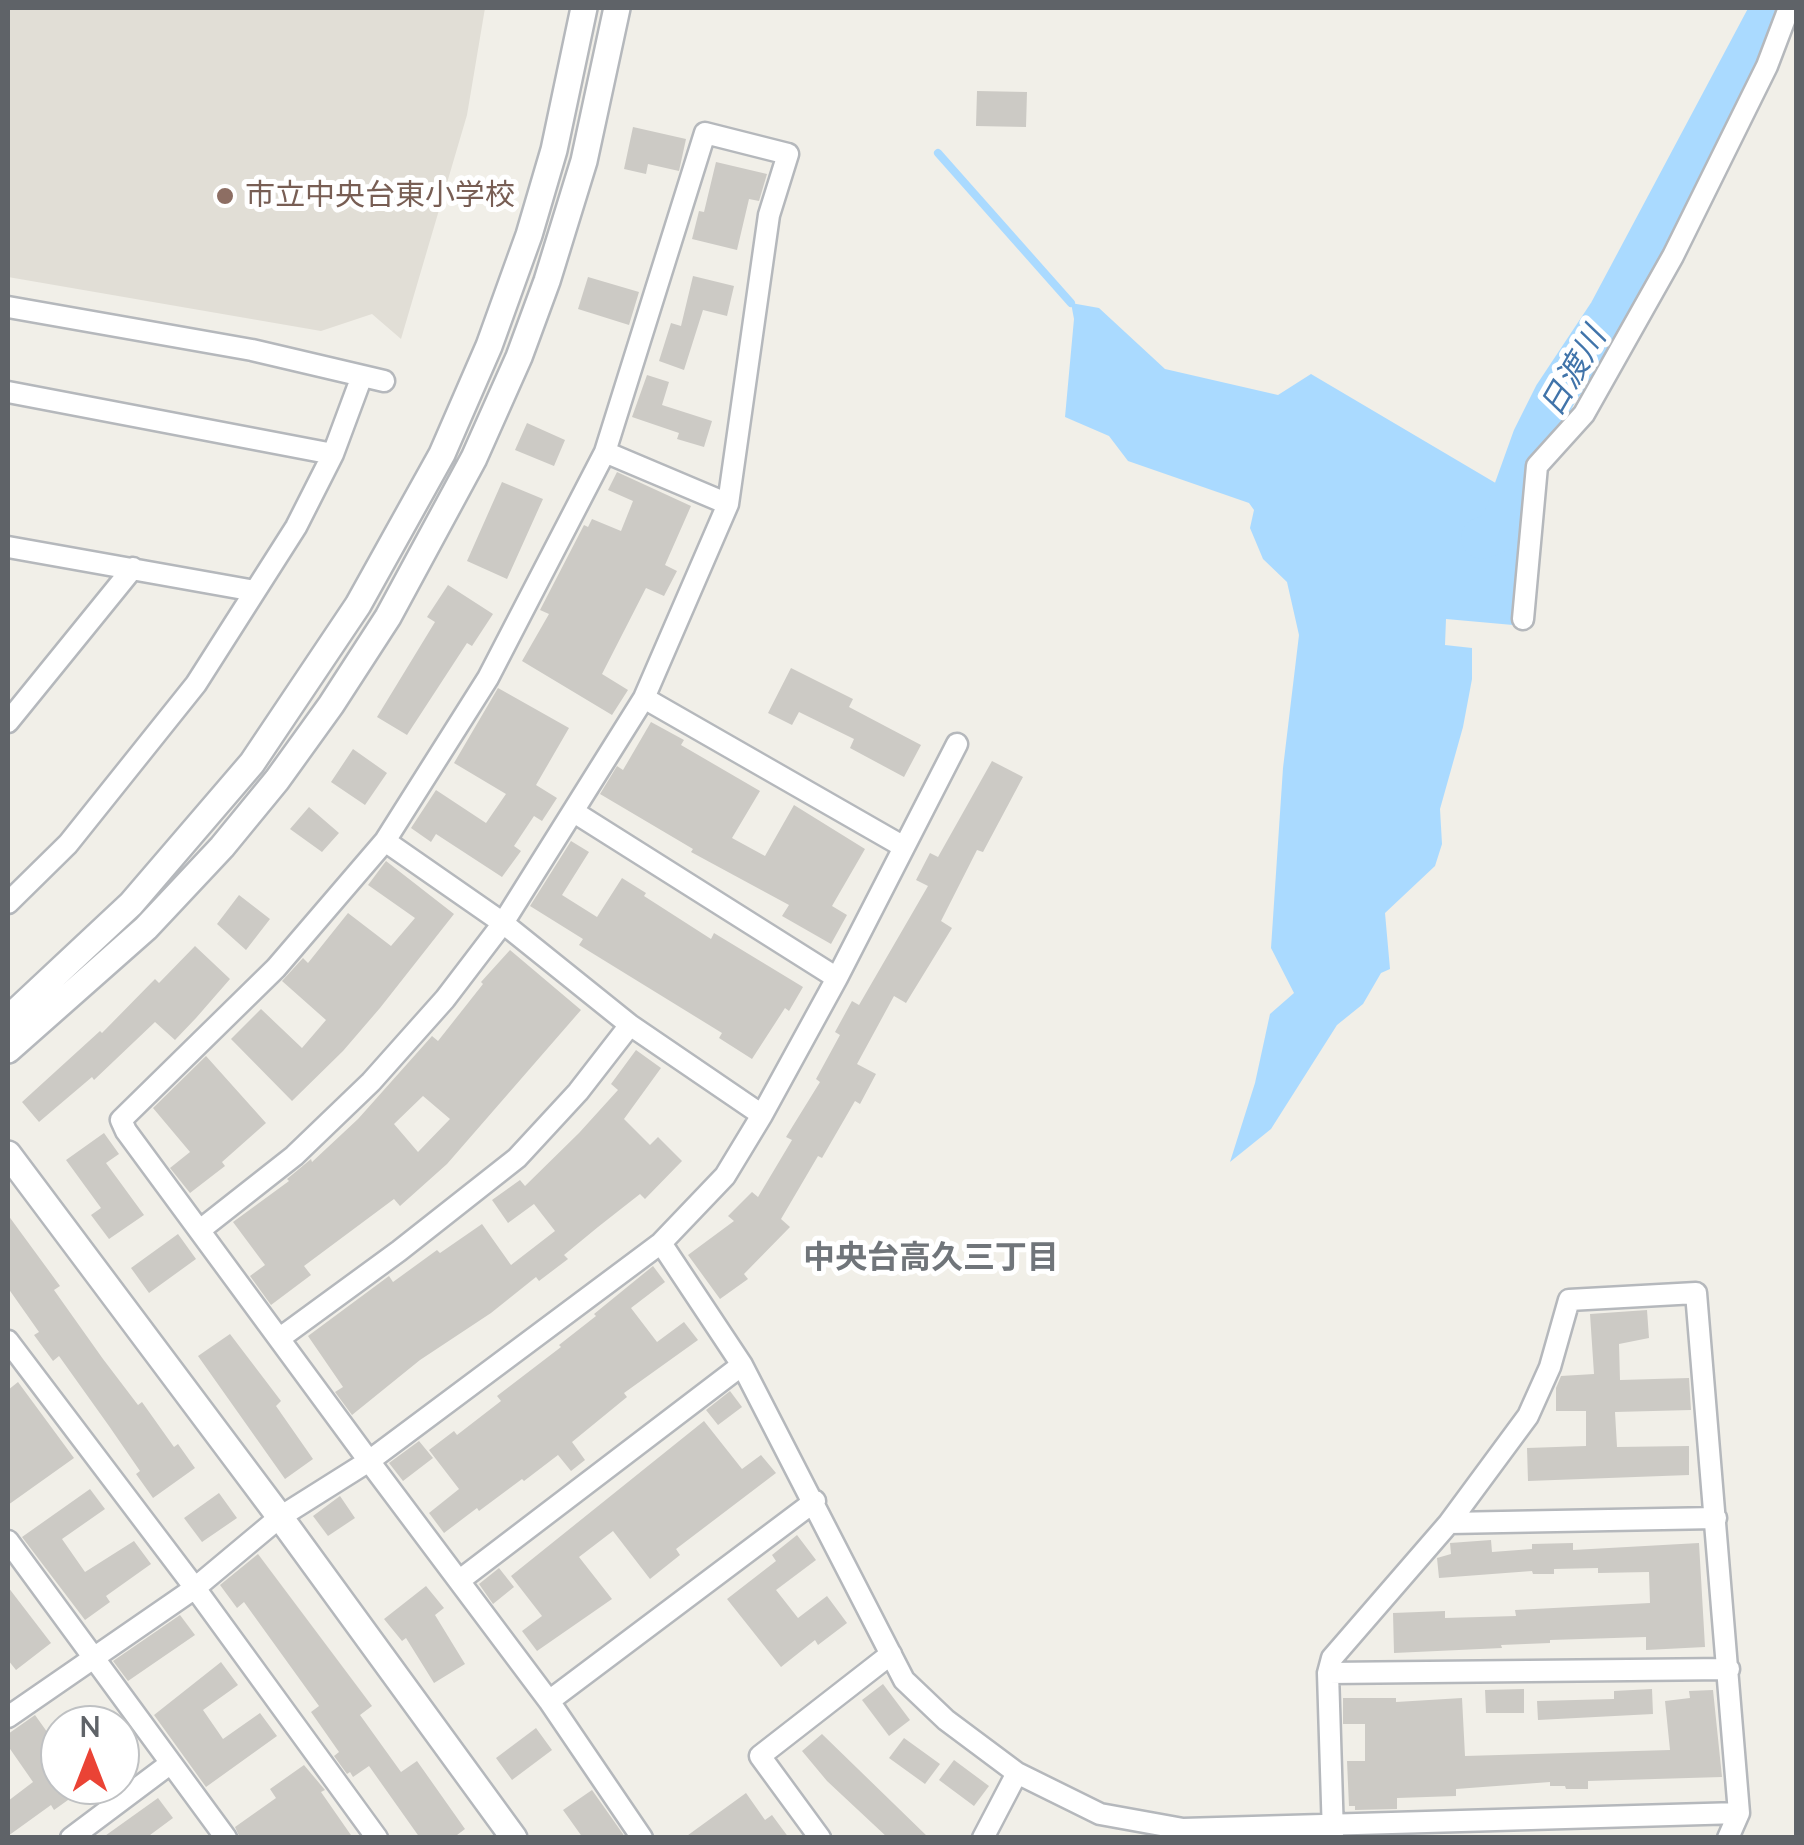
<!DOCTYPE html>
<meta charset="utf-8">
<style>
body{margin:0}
#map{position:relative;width:1804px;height:1845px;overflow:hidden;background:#f1efe8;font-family:Mulish,sans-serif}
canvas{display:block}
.frame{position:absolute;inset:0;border:10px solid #5f6368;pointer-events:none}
.north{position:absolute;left:40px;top:1705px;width:100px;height:100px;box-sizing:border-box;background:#fff;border:2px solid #bfc1c3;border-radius:50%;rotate:0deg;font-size:28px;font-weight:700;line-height:40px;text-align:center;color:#5f6368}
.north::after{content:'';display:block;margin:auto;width:35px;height:45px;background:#ea4335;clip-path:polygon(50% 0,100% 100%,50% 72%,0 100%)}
</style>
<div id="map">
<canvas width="1804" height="1845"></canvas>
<div class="frame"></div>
<div class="north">N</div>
</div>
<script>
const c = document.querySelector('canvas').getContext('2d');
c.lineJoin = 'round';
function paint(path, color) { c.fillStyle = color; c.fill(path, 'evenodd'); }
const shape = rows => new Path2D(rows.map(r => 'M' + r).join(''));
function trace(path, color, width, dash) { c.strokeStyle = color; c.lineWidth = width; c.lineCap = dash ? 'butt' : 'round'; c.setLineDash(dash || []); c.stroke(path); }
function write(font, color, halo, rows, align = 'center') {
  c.font = font + ' Mulish,"Noto Sans JP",sans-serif'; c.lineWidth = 10; c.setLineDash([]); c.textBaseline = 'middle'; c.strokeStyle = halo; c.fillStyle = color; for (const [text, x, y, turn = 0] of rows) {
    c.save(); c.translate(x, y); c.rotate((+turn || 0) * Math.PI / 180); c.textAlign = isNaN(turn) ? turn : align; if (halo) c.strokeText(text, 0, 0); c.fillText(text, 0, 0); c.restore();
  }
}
const education = shape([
 [8,8,485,8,467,115,401,339,372,314,321,331,8,277]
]);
const water = shape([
 [1071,303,1099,308,1165,369,1278,395,1311,374,1521,498,1513,625,1446,619,1445,645,1472,648,1472,679,1463,727,1440,809,1442,844,1435,866,1385,913,1390,969,1381,973,1363,1004,1337,1025,1271,1129,1230,1162,1255,1083,1270,1014,1294,993,1271,948,1283,768,1299,635,1287,582,1263,559,1250,528,1254,510,1249,503,1128,461,1109,436,1065,417,1074,319]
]);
const stream = shape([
 [938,153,1071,303]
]);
const river = shape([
 [1482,538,1500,531,1533,439,1555,395,1610,312,1772,8]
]);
const building = shape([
 [977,91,1027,92,1026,127,976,126],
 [633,127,686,139,679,171,648,164,646,174,624,169],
 [716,162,767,174,759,201,749,199,737,250,692,239,699,211,704,212],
 [693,276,734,286,727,316,703,310,684,370,659,361,671,323,681,326],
 [588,277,639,292,629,325,578,309],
 [647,375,669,382,662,405,712,421,704,447,677,439,679,433,632,417],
 [527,423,565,440,554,466,515,450],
 [617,472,691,506,665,565,677,571,664,596,646,588,602,674,628,690,612,715,522,661,549,614,540,610,584,525,588,527,592,519,621,531,633,501,608,490],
 [502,482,543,499,507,579,467,561],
 [448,585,493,614,472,646,467,643,407,735,377,717,435,622,427,617],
 [791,668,853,699,849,707,921,745,904,777,850,748,854,739,799,712,792,725,768,713],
 [498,688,569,728,536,785,557,798,542,821,534,816,514,846,521,851,502,877,436,834,431,842,411,828,436,790,486,823,506,794,454,763],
 [651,722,684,740,681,745,760,791,732,838,765,856,794,805,865,849,832,906,847,915,831,944,782,916,789,905,691,852,693,849,600,794,617,766,623,770],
 [353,749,387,773,365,805,331,782],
 [992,761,1023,777,983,852,977,850,941,921,952,928,906,1003,894,996,857,1064,876,1074,860,1104,855,1101,822,1158,818,1156,781,1219,790,1227,744,1274,748,1279,720,1299,688,1255,734,1221,728,1216,752,1192,758,1197,792,1140,786,1137,820,1082,816,1079,840,1035,835,1032,852,1001,859,1005,928,886,916,880,930,853,938,857],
 [309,807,339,833,322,852,290,829],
 [571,841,589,852,562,895,597,917,622,878,646,893,644,896,711,939,714,933,803,987,789,1011,785,1008,752,1059,719,1038,722,1033,579,945,583,939,530,906],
 [386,861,454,914,380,1008,343,1051,292,1101,231,1039,261,1009,302,1048,326,1020,282,981,303,958,308,963,348,913,391,946,415,918,368,885],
 [239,895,270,919,246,950,217,924],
 [195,946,230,979,196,1018,175,1040,155,1022,94,1080,92,1077,39,1122,22,1102,100,1031,102,1033,155,979,159,983],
 [510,950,581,1010,447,1164,400,1206,394,1199,304,1266,311,1275,271,1305,250,1276,265,1265,233,1222,289,1181,287,1179,311,1159,312,1162,358,1119,432,1036,438,1041,483,984,481,982],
 [423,1096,450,1119,418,1152,394,1124],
 [636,1050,661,1068,624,1119,650,1145,658,1137,682,1161,645,1199,640,1194,598,1227,564,1255,568,1259,539,1281,536,1277,491,1313,420,1360,352,1415,335,1392,343,1387,308,1336,389,1276,393,1282,437,1250,440,1253,482,1224,511,1265,555,1231,534,1204,508,1223,492,1200,520,1180,525,1186,579,1133,618,1090,611,1084],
 [206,1056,266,1123,222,1162,225,1166,190,1193,170,1168,190,1152,153,1108],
 [104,1133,119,1154,106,1163,144,1215,109,1239,91,1215,101,1208,66,1160],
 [8,1215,60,1286,54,1290,103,1359,138,1405,142,1402,174,1447,178,1444,195,1468,153,1498,136,1474,140,1471,109,1426,59,1356,53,1361,34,1335,39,1332,8,1288],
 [178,1234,196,1259,149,1293,131,1268],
 [653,1266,665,1282,631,1308,657,1342,684,1322,698,1340,624,1393,627,1397,572,1442,585,1460,571,1471,558,1455,524,1481,522,1479,479,1511,477,1508,444,1533,429,1513,459,1489,429,1450,454,1431,457,1435,501,1401,497,1396,561,1347,559,1345,596,1316,594,1314],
 [1647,1310,1649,1338,1619,1344,1620,1380,1689,1378,1691,1410,1615,1412,1617,1447,1689,1446,1689,1475,1528,1481,1527,1448,1586,1446,1586,1411,1556,1411,1556,1388,1561,1376,1594,1374,1590,1314],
 [230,1334,281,1401,276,1406,313,1459,285,1479,198,1356],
 [18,1382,74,1458,8,1505,8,1390],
 [730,1391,742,1407,718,1425,706,1410],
 [704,1421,742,1469,761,1455,776,1473,676,1549,680,1555,650,1579,613,1531,579,1557,612,1599,537,1651,522,1631,542,1616,511,1576],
 [419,1441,433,1458,403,1481,389,1463],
 [90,1489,105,1509,62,1539,85,1572,134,1541,151,1564,106,1596,110,1602,85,1620,22,1537],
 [219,1493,237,1518,202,1542,184,1518],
 [340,1496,355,1518,328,1536,313,1516],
 [797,1535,816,1560,776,1590,798,1618,827,1596,847,1623,818,1645,815,1640,781,1667,727,1599,776,1561,772,1555],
 [1491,1540,1492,1552,1532,1549,1532,1544,1573,1543,1573,1550,1699,1543,1705,1647,1646,1650,1646,1637,1550,1640,1550,1643,1501,1645,1502,1648,1394,1653,1393,1613,1445,1611,1445,1618,1516,1616,1515,1610,1650,1603,1649,1572,1598,1573,1598,1568,1554,1569,1554,1574,1533,1574,1532,1571,1439,1578,1437,1558,1451,1554,1450,1543],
 [258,1554,372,1706,360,1715,401,1772,417,1761,465,1829,453,1838,420,1838,369,1766,353,1777,350,1772,347,1774,334,1756,339,1752,311,1712,319,1706,244,1602,237,1608,220,1585],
 [499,1568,514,1587,493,1604,479,1584],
 [426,1586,444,1608,435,1615,465,1664,434,1683,406,1638,402,1641,384,1619],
 [8,1587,51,1643,16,1670,8,1660],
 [180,1615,195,1635,128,1681,113,1661],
 [221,1662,238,1685,203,1710,223,1739,260,1713,277,1736,206,1787,154,1715],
 [883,1684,910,1720,889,1736,862,1700],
 [1524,1689,1524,1713,1486,1713,1485,1690],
 [1652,1689,1653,1714,1538,1720,1537,1701,1614,1699,1614,1691],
 [1713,1690,1722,1777,1588,1781,1588,1789,1566,1789,1565,1786,1550,1786,1550,1782,1456,1789,1456,1796,1397,1798,1397,1809,1355,1810,1355,1806,1349,1806,1347,1761,1365,1761,1365,1724,1343,1724,1343,1698,1396,1698,1396,1702,1462,1698,1465,1756,1670,1750,1665,1701,1690,1698,1689,1691],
 [35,1715,60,1750,60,1785,89,1785,54,1810,51,1805,8,1836,8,1801,33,1782,8,1746,8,1734],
 [536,1728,552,1750,512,1780,496,1758],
 [822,1734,929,1838,888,1838,827,1781,802,1751],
 [904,1738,940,1764,925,1784,889,1758],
 [954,1760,989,1786,974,1806,939,1780],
 [304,1765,325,1790,321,1792,353,1838,240,1838,235,1827,276,1798,270,1789],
 [592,1790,623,1834,625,1838,583,1838,563,1810],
 [746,1793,765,1820,772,1815,789,1838,684,1838],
 [158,1798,173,1818,146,1838,102,1838]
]);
const minor = shape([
 [8,307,252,350,384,381],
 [8,392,333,454],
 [605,452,728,504],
 [8,547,255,591],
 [1523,619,1537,466,1584,414,1673,256,1767,66,1789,8],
 [644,698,904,847],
 [8,722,133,568],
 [574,812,837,978],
 [385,841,503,923,630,1025,762,1115],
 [8,903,68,844,196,684,296,527,333,454,362,376],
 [200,1230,294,1156,371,1082,445,999,503,923,644,698,728,504,769,215,788,154,705,133,605,452,488,678,385,841,276,968,121,1120,126,1131,369,1461,549,1701,642,1838],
 [661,1243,742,1365,904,1680,946,1720,1017,1773,1100,1814,1183,1829,1739,1813],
 [280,1338,399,1251,517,1158,578,1092,630,1025],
 [8,1341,195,1588,377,1838],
 [1449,1523,1716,1518],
 [8,1541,226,1838],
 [460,1580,742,1365],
 [1328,1673,1729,1669],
 [549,1701,815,1501],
 [8,1717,195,1588,280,1517,369,1461,661,1243,725,1176,762,1115,837,978,957,744],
 [1333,1835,1328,1673,1332,1658,1449,1523,1528,1416,1550,1367,1569,1300,1696,1293,1739,1813,1728,1838],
 [71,1838,171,1763],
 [820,1838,760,1756,891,1654],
 [983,1838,1017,1773]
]);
const tertiary = shape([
 [8,1019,131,904,252,763,358,605,442,454,489,346,529,235,554,150,584,8],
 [8,1050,146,928,222,847,277,780,331,705,388,617,474,458,519,357,547,281,584,161,617,8],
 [8,1154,280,1517,514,1838]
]);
const markers = [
 [225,196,10,"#8d6e63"]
];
const educationNames = [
 ["市立中央台東小学校",245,196]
];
const waterNames = [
 ["日渡川",1574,372,-60]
];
const neighbourhoodNames = [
 ["中央台高久三丁目",931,1258]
];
paint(education, '#e1ded6');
paint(water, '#aadaff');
trace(stream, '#aadaff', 8);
trace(river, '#aadaff', 42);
paint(building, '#cccac5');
trace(minor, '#b5b8bc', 25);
trace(tertiary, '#b5b8bc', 30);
trace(minor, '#fff', 20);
trace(tertiary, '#fff', 25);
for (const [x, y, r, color] of markers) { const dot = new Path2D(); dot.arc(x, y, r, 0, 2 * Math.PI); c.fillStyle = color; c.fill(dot); trace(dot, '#fff', 4); }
write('30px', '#785e54', '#fff', educationNames, 'left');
write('italic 32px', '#4174aa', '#fff', waterNames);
write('bold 32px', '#70757a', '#fff', neighbourhoodNames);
</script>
